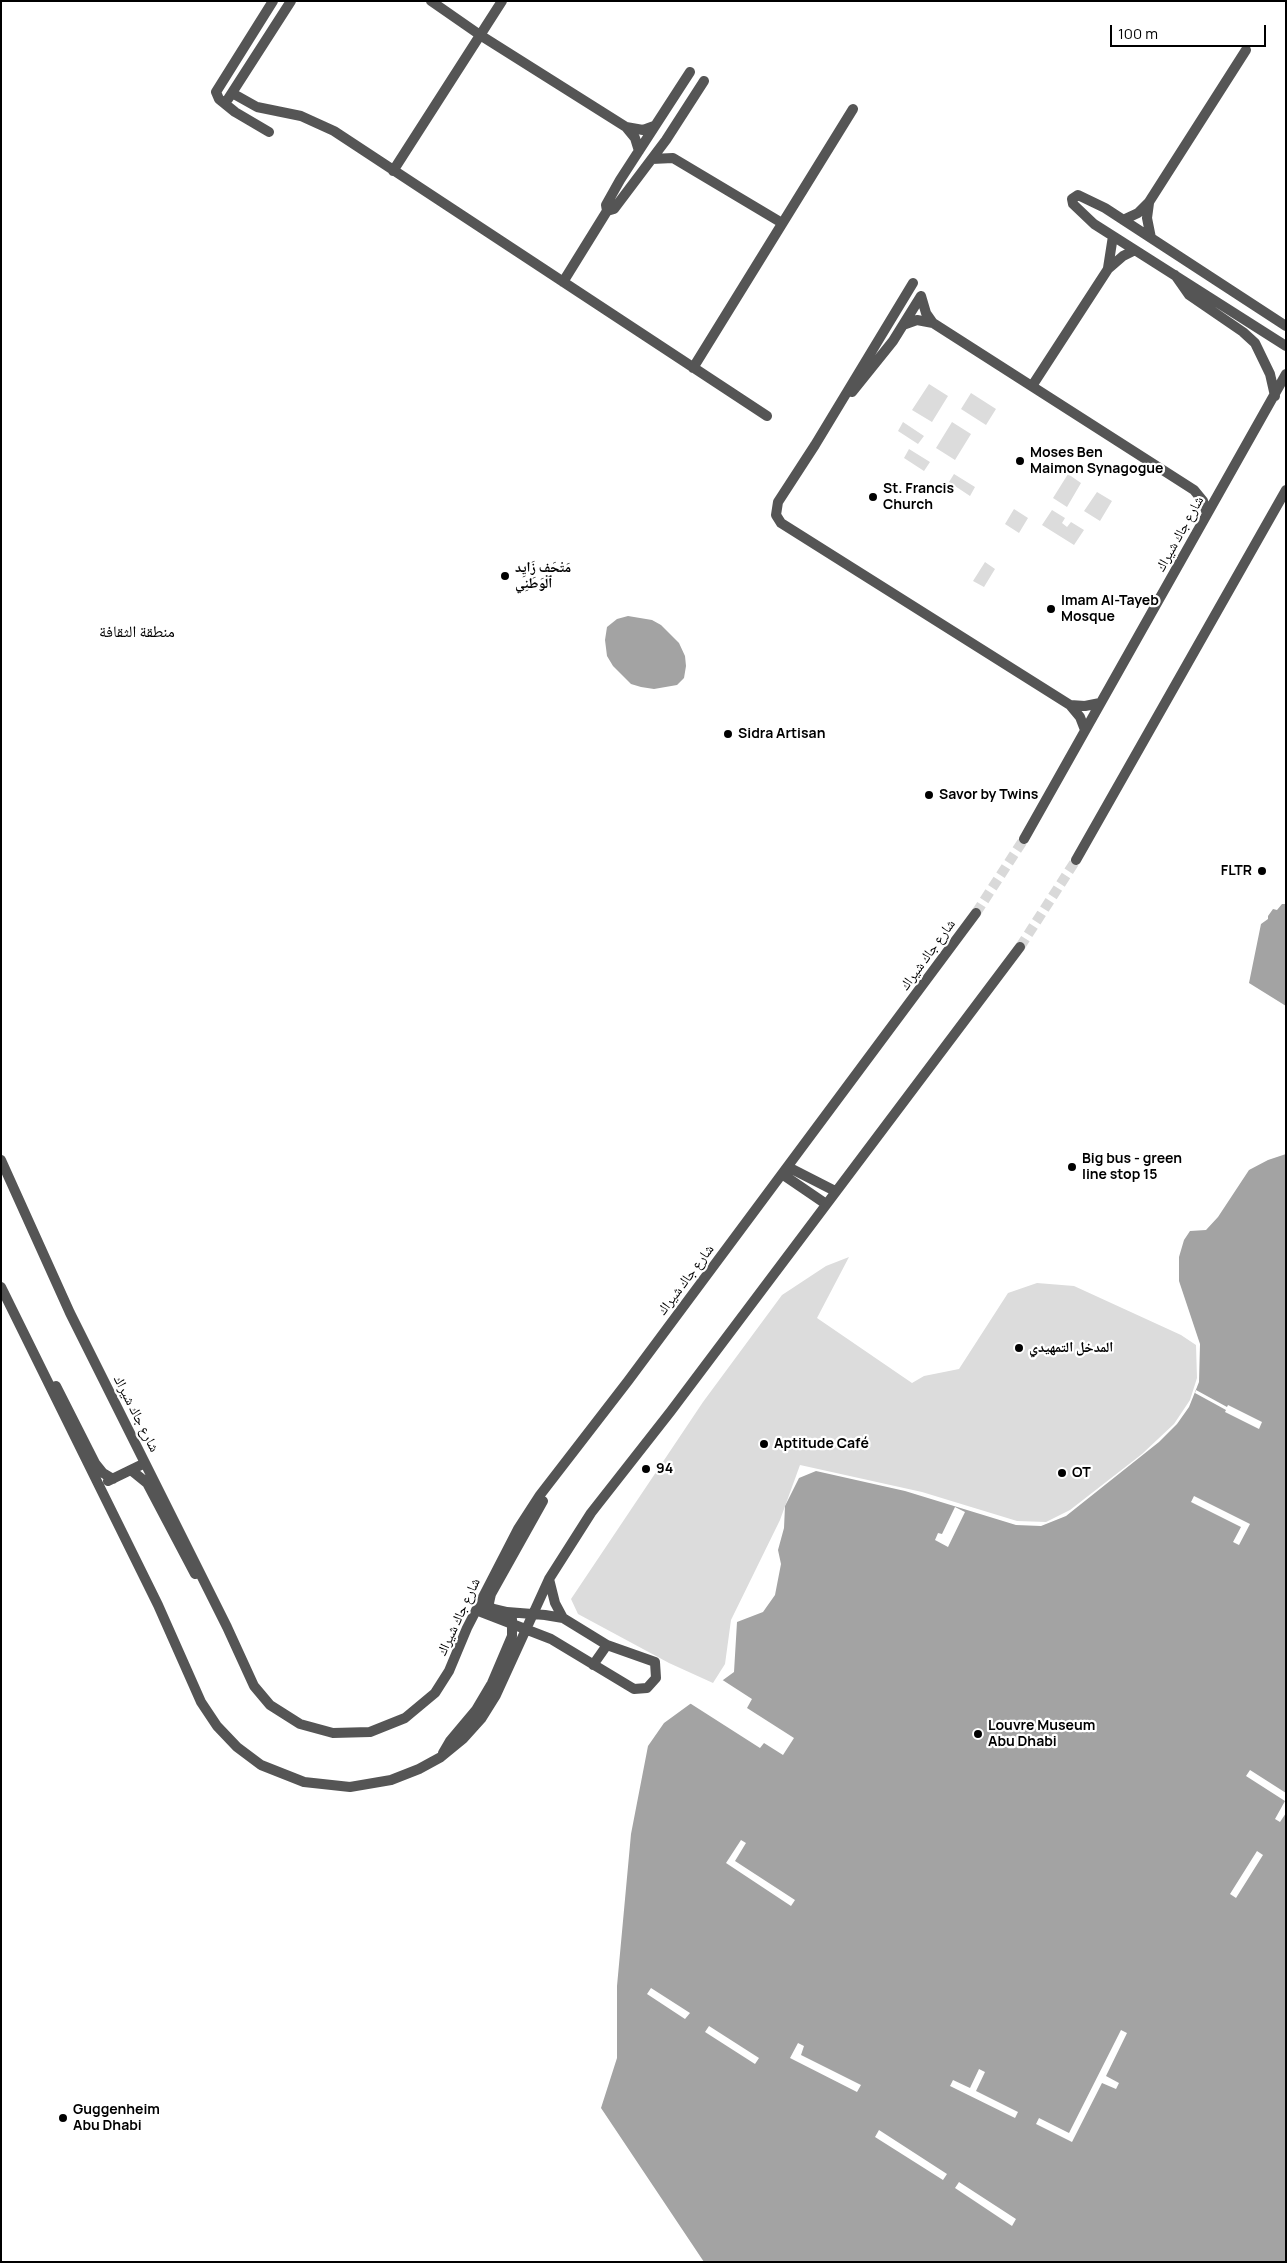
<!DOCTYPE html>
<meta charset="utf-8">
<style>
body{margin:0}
#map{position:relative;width:1287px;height:2263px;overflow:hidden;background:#fff;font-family:Manrope,sans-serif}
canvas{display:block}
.frame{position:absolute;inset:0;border:2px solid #000;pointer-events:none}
.scale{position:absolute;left:1110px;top:25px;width:156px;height:22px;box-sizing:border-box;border:2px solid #000;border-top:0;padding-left:6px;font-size:15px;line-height:18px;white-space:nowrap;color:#000;-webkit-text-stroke:4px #fff;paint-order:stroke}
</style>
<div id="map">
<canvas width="1287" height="2263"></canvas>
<div class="frame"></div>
<div class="scale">100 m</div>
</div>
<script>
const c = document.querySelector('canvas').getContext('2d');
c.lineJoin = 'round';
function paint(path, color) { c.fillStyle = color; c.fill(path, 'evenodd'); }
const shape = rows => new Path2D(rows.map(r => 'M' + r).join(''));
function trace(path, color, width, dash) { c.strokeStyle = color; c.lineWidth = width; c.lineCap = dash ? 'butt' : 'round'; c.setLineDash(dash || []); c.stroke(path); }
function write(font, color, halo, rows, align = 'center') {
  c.font = font + ' Manrope,"Noto Naskh Arabic",sans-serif'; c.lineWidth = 4.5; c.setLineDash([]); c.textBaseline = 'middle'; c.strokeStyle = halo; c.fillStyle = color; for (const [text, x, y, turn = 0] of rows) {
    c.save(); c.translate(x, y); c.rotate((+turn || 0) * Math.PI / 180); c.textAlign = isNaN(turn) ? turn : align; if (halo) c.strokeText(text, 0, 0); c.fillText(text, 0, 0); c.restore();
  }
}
const green = shape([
 [929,384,948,396,932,422,912,410],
 [971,393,996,409,986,425,961,409],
 [903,422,924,436,918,444,898,431],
 [952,422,971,434,955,460,936,448],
 [909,449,930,462,924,471,904,458],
 [954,474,975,487,970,496,949,482],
 [1068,474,1081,483,1067,507,1053,498],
 [1097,492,1112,501,1100,521,1084,511],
 [1014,509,1028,518,1019,533,1005,524],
 [1052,510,1065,518,1062,523,1067,527,1071,522,1084,530,1074,545,1042,525],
 [985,562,995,569,984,587,973,581],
 [849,1257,817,1318,912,1383,924,1376,959,1369,1008,1293,1037,1283,1074,1286,1181,1335,1196,1345,1197,1378,1190,1400,1174,1424,1142,1454,1070,1510,1046,1522,1017,1521,922,1492,800,1465,780,1520,731,1620,725,1664,713,1683,669,1663,578,1614,571,1599,703,1402,782,1295,826,1266]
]);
const water = shape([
 [628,616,652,620,661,625,679,643,685,656,686,666,684,678,677,685,654,689,641,687,631,684,613,666,607,656,605,640,607,627,617,619],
 [1282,904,1286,904,1286,1006,1249,983,1261,924,1268,919,1268,916,1273,909,1277,910],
 [1286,1154,1286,2262,704,2262,601,2108,617,2058,617,1986,631,1834,648,1746,664,1723,734,1672,737,1622,763,1612,775,1595,781,1564,778,1550,784,1528,785,1506,799,1478,816,1471,905,1491,1016,1525,1041,1526,1066,1516,1159,1442,1177,1424,1189,1407,1199,1382,1200,1344,1179,1281,1179,1257,1184,1240,1190,1231,1206,1230,1218,1217,1249,1170,1268,1160]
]);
const pier = shape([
 [1196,1390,1227,1407,1228,1405,1262,1422,1259,1429,1225,1412,1226,1410,1195,1393],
 [1194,1496,1250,1524,1239,1545,1233,1542,1241,1527,1191,1502],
 [955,1507,965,1512,948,1547,935,1540,938,1533,942,1534],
 [721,1679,752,1699,747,1708,794,1738,783,1755,764,1743,760,1748,688,1702],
 [1250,1770,1286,1793,1286,1813,1280,1822,1275,1819,1285,1801,1246,1776],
 [741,1840,746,1843,735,1861,795,1900,791,1906,726,1863],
 [1257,1851,1263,1855,1236,1898,1230,1894],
 [651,1988,690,2013,685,2019,647,1994],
 [709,2026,759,2058,755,2064,705,2032],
 [1121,2030,1127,2033,1106,2076,1119,2083,1116,2089,1102,2083,1072,2142,1036,2124,1039,2118,1069,2133],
 [798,2043,804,2046,801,2055,861,2085,857,2092,790,2058],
 [979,2069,985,2072,976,2091,1018,2112,1015,2118,950,2086,953,2080,970,2088],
 [879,2130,947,2174,943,2180,875,2137],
 [959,2182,1016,2219,1012,2226,955,2188]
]);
const minorTunnel = shape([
 [976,913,1024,839],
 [1020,947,1076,860]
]);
const minor = shape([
 [431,1,480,35,626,127,643,130,654,126],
 [232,93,257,107,301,116,334,131,767,416],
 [228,99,291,1],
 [626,127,635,138,639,151],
 [269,132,235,112,219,99,216,92,273,1],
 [652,159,673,158,782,223],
 [393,171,502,1],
 [1149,203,1147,218,1151,238],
 [607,211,614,209,666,140,704,81],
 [1123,220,1138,213,1149,202,1246,50],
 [1108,268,1113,236],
 [1175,275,1189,295,1243,332,1255,343,1270,374,1275,396],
 [563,282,607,211,606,205,620,180,690,72],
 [913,283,815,445,778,502,776,515,781,523,1070,705,1080,717,1085,730],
 [921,296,926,313,933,323],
 [903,325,917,320,933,323,1194,490,1203,501,1207,514],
 [1286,326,1105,208,1078,195,1072,199,1073,204,1094,224,1286,346],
 [693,368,853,109],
 [1032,386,1108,269,1123,256,1135,250],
 [852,392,893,341,921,296],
 [1070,705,1085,706,1100,703],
 [1024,839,1286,374],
 [1076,860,1286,490],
 [1,1160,70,1313,227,1627,254,1686,270,1705,300,1724,333,1733,370,1732,405,1718,435,1693,449,1671,467,1628,518,1529,540,1495,628,1381,976,913],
 [788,1167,835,1191],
 [782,1174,826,1204],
 [1,1287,158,1605,201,1702,217,1726,237,1747,261,1765,304,1782,350,1787,391,1780,419,1769,441,1757,463,1739,481,1719,496,1695,549,1579,591,1513,671,1411,1020,947],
 [56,1386,95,1463,103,1473,113,1479],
 [131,1470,147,1483,195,1574],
 [108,1481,145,1463],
 [549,1579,555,1603,563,1618],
 [476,1610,551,1639,634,1689,647,1688,656,1678,655,1662,607,1645,563,1618,545,1615,507,1612,478,1605],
 [491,1612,489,1603,491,1594,543,1501],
 [593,1665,607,1645],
 [443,1753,450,1741,476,1710,492,1683,512,1636,512,1619]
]);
const markers = [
 [1020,461,5,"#000"],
 [873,497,5,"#000"],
 [505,576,5,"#000"],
 [1051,609,5,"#000"],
 [728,734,5,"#000"],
 [929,795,5,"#000"],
 [1262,871,5,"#000"],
 [1072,1167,5,"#000"],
 [1019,1348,5,"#000"],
 [764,1444,5,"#000"],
 [646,1469,5,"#000"],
 [1062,1473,5,"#000"],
 [978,1734,5,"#000"],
 [63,2118,5,"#000"]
];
const poiNames = [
 ["Moses Ben",1030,453],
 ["Maimon Synagogue",1030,469],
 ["St. Francis",883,489],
 ["Church",883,505],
 ["مَتْحَف زَايِد",515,568],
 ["ٱلْوَطَنِي",515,584],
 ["Imam Al-Tayeb",1061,601],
 ["Mosque",1061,617],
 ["Sidra Artisan",738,734],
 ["Savor by Twins",939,795],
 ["FLTR",1252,871,"right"],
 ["Big bus - green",1082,1159],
 ["line stop 15",1082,1175],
 ["المدخل التمهيدي",1029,1348],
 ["Aptitude Café",774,1444],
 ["94",656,1469],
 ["OT",1072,1473],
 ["Louvre Museum",988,1726],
 ["Abu Dhabi",988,1742],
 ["Guggenheim",73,2110],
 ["Abu Dhabi",73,2126]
];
const streetNames = [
 ["شارع جاك شيراك",1180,534,-61],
 ["شارع جاك شيراك",928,955,-54],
 ["شارع جاك شيراك",686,1280,-53],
 ["شارع جاك شيراك",136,1414,63],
 ["شارع جاك شيراك",459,1617,-65]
];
const quarterNames = [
 ["منطقة الثقافة",137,633]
];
paint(green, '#dcdcdc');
paint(water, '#a3a3a3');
paint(pier, '#fff');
trace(minorTunnel, '#d9d9d9', 10, [10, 5]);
trace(minor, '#555', 10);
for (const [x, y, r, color] of markers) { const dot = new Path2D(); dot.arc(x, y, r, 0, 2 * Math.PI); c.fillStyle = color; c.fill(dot); trace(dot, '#fff', 2); }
write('bold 14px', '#000', '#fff', poiNames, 'left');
write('14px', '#000', '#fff', streetNames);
write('16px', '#000', '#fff', quarterNames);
</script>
